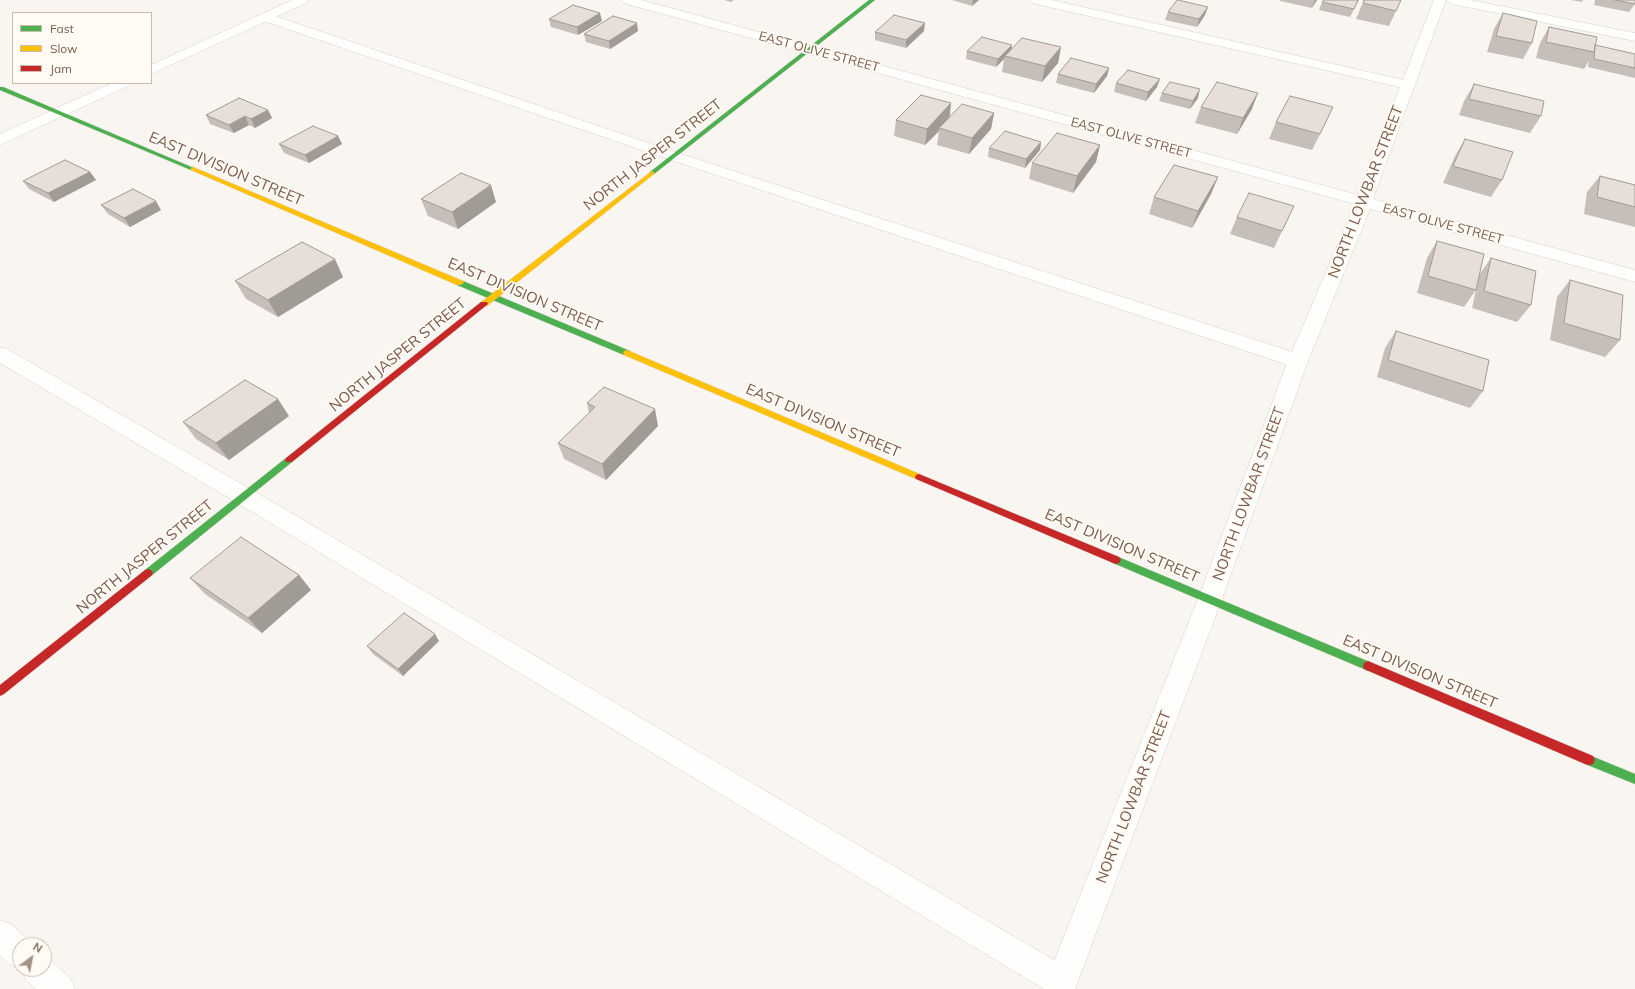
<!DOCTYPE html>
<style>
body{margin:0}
#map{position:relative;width:1635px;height:989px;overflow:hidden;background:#f9f5f0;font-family:Mulish,sans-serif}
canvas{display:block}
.legend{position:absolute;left:12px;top:12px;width:140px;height:72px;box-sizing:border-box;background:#fffaf3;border:1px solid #cabbb1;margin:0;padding:5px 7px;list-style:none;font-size:12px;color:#7a5c4d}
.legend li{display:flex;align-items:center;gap:8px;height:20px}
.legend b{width:20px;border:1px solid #cabbb1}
.north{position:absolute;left:12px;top:937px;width:40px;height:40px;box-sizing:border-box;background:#fffaf3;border:1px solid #cabbb1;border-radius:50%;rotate:32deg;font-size:11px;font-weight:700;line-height:16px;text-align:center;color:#7a5c4d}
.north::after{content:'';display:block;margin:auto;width:14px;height:18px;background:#a69286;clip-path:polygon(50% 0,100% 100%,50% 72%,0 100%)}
</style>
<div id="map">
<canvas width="1635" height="989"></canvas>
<ul class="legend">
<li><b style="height:5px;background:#4caf50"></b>Fast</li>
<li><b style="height:5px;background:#ffc107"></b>Slow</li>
<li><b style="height:5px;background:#c62828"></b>Jam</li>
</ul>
<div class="north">N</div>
</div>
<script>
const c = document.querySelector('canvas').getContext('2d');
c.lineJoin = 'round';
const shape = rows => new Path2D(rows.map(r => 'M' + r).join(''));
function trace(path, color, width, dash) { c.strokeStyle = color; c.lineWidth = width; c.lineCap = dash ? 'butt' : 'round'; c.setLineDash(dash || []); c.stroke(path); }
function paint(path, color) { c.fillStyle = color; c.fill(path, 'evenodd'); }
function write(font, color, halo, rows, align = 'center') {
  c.font = font + ' Mulish,sans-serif'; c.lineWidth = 3.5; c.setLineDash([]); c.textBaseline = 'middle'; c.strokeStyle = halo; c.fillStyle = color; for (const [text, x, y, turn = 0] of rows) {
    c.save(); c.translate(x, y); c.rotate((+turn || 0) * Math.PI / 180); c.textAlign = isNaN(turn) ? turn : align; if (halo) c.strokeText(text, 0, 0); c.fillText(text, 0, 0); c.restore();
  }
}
const lane = shape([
 [1030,0,1052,0,1408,81,1413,82,1415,85,1413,88,1408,89,1036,4,1032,3,1030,0],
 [266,13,678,153,1305,356,1308,361,1305,366,1298,368,1291,366,668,159,261,20,260,17,261,14,266,13],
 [0,347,7,349,252,490,1073,971,1078,982,1075,989,1044,989,236,502,0,363,0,347]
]);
const street = shape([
 [292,0,308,0,306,3,151,74,151,65,292,0],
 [621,0,641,0,1358,195,1434,0,1471,0,1635,33,1635,41,1452,4,1446,0,1373,199,1635,270,1635,282,1370,209,1308,361,1222,599,1075,989,1043,989,1198,599,1288,361,1355,204,623,3,621,0],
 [112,83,130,83,128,86,0,145,0,134,112,83],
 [0,920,11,924,31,942,32,945,20,945,20,968,9,964,0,956,0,920],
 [44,956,48,958,70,978,75,989,36,989,26,980,21,969,44,969,44,956]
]);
const fast = shape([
 [869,0,875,0,654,174,650,174,650,172,869,0],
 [0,87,3,87,196,169,191,170,0,90,0,87],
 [457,281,463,281,630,351,631,353,630,355,624,355,457,285,457,281],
 [289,457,293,460,292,462,151,576,148,577,145,576,143,573,145,570,286,458,289,457],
 [1116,556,1372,663,1373,666,1372,669,1368,671,1364,669,1113,563,1111,560,1113,557,1116,556],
 [1589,755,1635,774,1635,784,1585,764,1583,760,1585,756,1589,755]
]);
const slow = shape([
 [193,167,463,281,464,283,460,285,457,285,191,170,191,168,193,167],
 [652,171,654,172,654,174,487,306,481,306,481,302,652,171],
 [627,350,922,475,923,477,919,480,916,479,624,355,623,353,624,351,627,350]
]);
const jam = shape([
 [481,302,487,302,488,304,292,462,286,462,285,460,286,458,481,302],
 [919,474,1119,557,1121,560,1119,563,1116,564,1113,563,916,479,915,477,916,475,919,474],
 [148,569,151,570,153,573,151,576,4,694,0,696,0,685,145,570,148,569],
 [1368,661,1593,756,1595,760,1593,764,1589,765,1585,764,1364,669,1363,666,1364,663,1368,661]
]);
const wall = shape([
 [724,0,734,0,731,2],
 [952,0,979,0,972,6],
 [1280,0,1317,0,1312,8,1280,1],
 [1359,0,1350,17,1319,10,1322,2],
 [1364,0,1401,0,1389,26,1356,19],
 [1571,0,1583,0,1582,2],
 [1595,0,1635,0,1635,4,1629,12,1594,5],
 [1168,12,1205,15,1197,27,1165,20],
 [1503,13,1532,43,1523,59,1487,52,1494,29],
 [549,19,602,21,578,35,551,27],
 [1549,27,1595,45,1635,54,1635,78,1588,67,1589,61,1584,69,1536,58,1540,43],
 [638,31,610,49,586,42,584,34],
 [924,31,906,48,875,40,875,32],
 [1012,45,1011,49,1061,47,1058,63,1042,82,1002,72,1004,59,996,67,966,59,967,51],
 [1109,68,1107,76,1094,93,1056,83,1058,74],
 [1116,83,1157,87,1146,101,1114,92],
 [1474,84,1541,116,1530,133,1459,115,1464,101],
 [1162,93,1198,98,1190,109,1159,101],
 [951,103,950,117,994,113,991,129,969,154,937,145,939,131,925,145,894,136,896,120],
 [1201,107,1252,109,1237,134,1195,123],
 [268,110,272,118,255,128,249,125,234,133,210,124,206,115],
 [1276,122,1325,123,1312,150,1269,139],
 [338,136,342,144,309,163,284,153,279,144],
 [1465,139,1502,180,1491,197,1443,183,1455,156],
 [1041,142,1040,150,1025,168,988,157,989,148],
 [1100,145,1096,162,1073,193,1029,179,1032,163],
 [90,172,96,180,54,202,29,189,23,181],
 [1600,176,1635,185,1635,227,1584,214,1587,192],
 [1218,177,1211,194,1192,228,1149,214,1154,197],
 [421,199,496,202,458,229,428,216],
 [101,205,161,210,130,227,108,214],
 [1294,206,1274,248,1230,234,1237,217],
 [1437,241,1476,290,1464,307,1417,293,1427,258],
 [1491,258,1531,305,1517,322,1472,308,1479,275],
 [343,277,278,317,246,299,235,281],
 [1570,280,1620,340,1605,357,1550,340,1557,297],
 [1396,331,1483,391,1470,408,1377,377,1385,348],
 [587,403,658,426,606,480,564,459,558,443,589,413],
 [289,416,229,460,196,439,183,422],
 [299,575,311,590,262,633,205,594,190,578],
 [439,641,403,676,373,654,367,646]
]);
const shadedWall = shape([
 [973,0,979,0,972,6],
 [1315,0,1317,0,1312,8],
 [1208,7,1205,15,1197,27,1199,19],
 [600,13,602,21,578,35,577,27],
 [637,23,638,31,610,49,609,41],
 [925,23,924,31,906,48,906,40],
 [1012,45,1011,53,1005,56,1004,59,996,67,998,59],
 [1061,47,1058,63,1042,82,1045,66],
 [1109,68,1107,76,1094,93,1096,84],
 [1160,79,1157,87,1146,101,1148,92],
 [1200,89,1198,98,1190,109,1193,101],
 [1258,93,1252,109,1237,134,1243,118],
 [951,103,949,120,939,128,939,131,925,145,927,129],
 [1333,107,1325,123,1312,150,1320,134],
 [268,110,272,118,255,128,251,119],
 [994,113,991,129,969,154,972,138],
 [245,116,249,125,234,133,229,125],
 [338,136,342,144,309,163,305,155],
 [1041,142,1040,150,1025,168,1026,159],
 [1100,145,1096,162,1073,193,1077,176],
 [90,172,96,180,54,202,48,193],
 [1218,177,1211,194,1192,228,1198,211],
 [491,185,496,202,458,229,452,212],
 [156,201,161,210,130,227,124,218],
 [335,259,343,277,278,317,268,300],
 [278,399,289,416,229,460,216,443],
 [655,409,658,426,606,480,602,464],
 [299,575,311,590,262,633,248,618],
 [435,634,439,641,403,676,398,669]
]);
const building = shape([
 [1177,0,1178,0,1208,7,1199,19,1168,12,1177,0],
 [1324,0,1358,0,1354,9,1322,2,1324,0],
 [1364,0,1401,0,1396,11,1363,3,1364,0],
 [1615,0,1635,0,1635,4,1615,0],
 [573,5,600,13,577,27,549,19,573,5],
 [1503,13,1537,21,1532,43,1496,36,1503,13],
 [894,15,925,23,906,40,875,32,894,15],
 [613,16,637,23,609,41,584,34,613,16],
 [1549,27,1597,37,1594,52,1546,42,1549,27],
 [982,37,1012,45,998,59,967,51,982,37],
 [1022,38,1061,47,1045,66,1005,56,1022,38],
 [1595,45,1635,54,1635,68,1594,59,1595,45],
 [1071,58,1109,68,1096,84,1058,74,1071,58],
 [1128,70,1160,79,1148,92,1116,83,1128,70],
 [1170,82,1200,89,1193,101,1162,93,1170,82],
 [1217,82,1258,93,1243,118,1201,107,1217,82],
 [1474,84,1544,101,1541,116,1469,99,1474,84],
 [921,95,951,103,927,129,896,120,921,95],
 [1290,96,1333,107,1320,134,1276,122,1290,96],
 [239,98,268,110,251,119,245,116,229,125,206,115,239,98],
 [962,104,994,113,972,138,939,128,962,104],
 [313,126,338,136,305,155,279,144,313,126],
 [1005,131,1041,142,1026,159,989,148,1005,131],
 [1057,133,1100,145,1077,176,1032,163,1057,133],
 [1465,139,1513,152,1502,180,1453,166,1465,139],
 [65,160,90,172,48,193,23,181,65,160],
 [1174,165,1218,177,1198,211,1154,197,1174,165],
 [461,173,491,185,452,212,421,199,461,173],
 [1600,176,1635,185,1635,207,1597,197,1600,176],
 [133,189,156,201,124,218,101,205,133,189],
 [1249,193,1294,206,1282,231,1237,217,1249,193],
 [1437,241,1484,254,1476,290,1428,276,1437,241],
 [302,242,335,259,268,300,235,281,302,242],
 [1491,258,1536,271,1531,305,1484,291,1491,258],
 [1570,280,1623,295,1620,340,1564,323,1570,280],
 [1396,331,1489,360,1483,391,1388,360,1396,331],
 [245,380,278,399,216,443,183,422,245,380],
 [604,387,655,409,602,464,558,443,595,407,587,403,604,387],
 [241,537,299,575,248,618,190,578,241,537],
 [404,613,435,634,398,669,367,646,404,613]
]);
const farStreetnames = [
 ["EAST OLIVE STREET",819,52,15],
 ["EAST OLIVE STREET",1131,138,15],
 ["EAST OLIVE STREET",1443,224,15]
];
const streetNames = [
 ["NORTH JASPER STREET",653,155,-38],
 ["EAST DIVISION STREET",226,169,23],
 ["NORTH LOWBAR STREET",1366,192,-69],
 ["EAST DIVISION STREET",525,295,23],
 ["NORTH JASPER STREET",398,355,-39],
 ["EAST DIVISION STREET",823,421,23],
 ["NORTH LOWBAR STREET",1249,494,-70],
 ["EAST DIVISION STREET",1122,546,23],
 ["NORTH JASPER STREET",145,557,-39],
 ["EAST DIVISION STREET",1420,672,23],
 ["NORTH LOWBAR STREET",1134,797,-69]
];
trace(lane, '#d7d1cb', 1);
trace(street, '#d7d1cb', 1);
trace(fast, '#d9d2cb', 1);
trace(slow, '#d9d2cb', 1);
trace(jam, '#d9d2cb', 1);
paint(lane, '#fefefd');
paint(street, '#fefefd');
paint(fast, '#4caf50');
paint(slow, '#ffc107');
paint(jam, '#c62828');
paint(wall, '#c6bfb9');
paint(shadedWall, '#a19b96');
paint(building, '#e6ded7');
trace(building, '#a19b96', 1);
write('13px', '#7a5c4d', '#fffaf3', farStreetnames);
write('15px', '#7a5c4d', '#fffaf3', streetNames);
</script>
